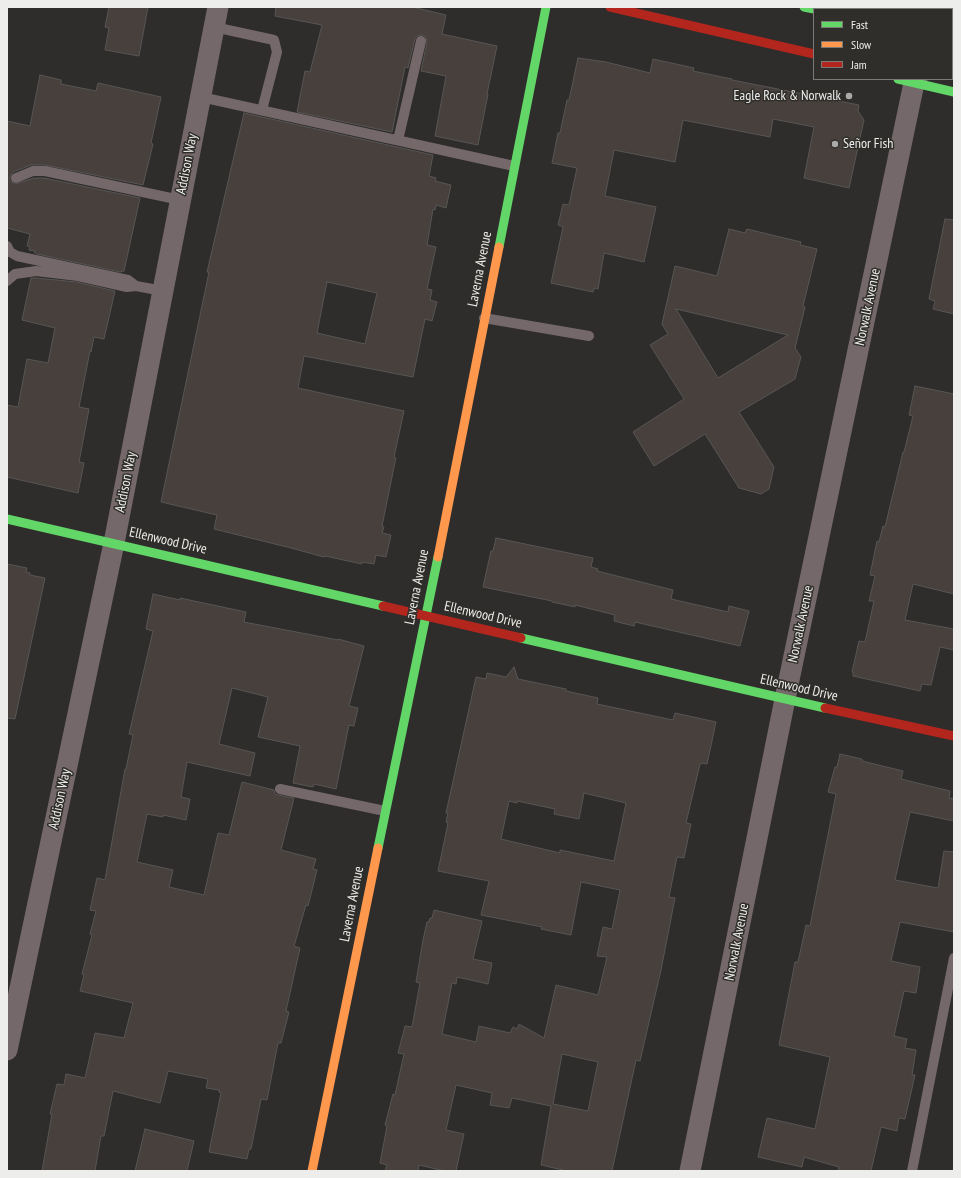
<!DOCTYPE html>
<meta charset="utf-8">
<style>
body{margin:0}
#map{position:relative;width:961px;height:1178px;overflow:hidden;background:#2e2d2c;font-family:"PT Sans Narrow",sans-serif}
canvas{display:block}
.frame{position:absolute;inset:0;border:8px solid #ededeb;pointer-events:none}
.legend{position:absolute;left:813px;top:8px;width:140px;height:72px;box-sizing:border-box;background:#2f2e2b;border:1px solid #7b7a78;margin:0;padding:5px 7px;list-style:none;font-size:12px;color:#ededeb}
.legend li{display:flex;align-items:center;gap:8px;height:20px}
.legend b{width:20px;border:1px solid #7b7a78}
</style>
<div id="map">
<canvas width="961" height="1178"></canvas>
<div class="frame"></div>
<ul class="legend">
<li><b style="height:5px;background:#63d668"></b>Fast</li>
<li><b style="height:5px;background:#ff974d"></b>Slow</li>
<li><b style="height:5px;background:#b3261e"></b>Jam</li>
</ul>
</div>
<script>
const c = document.querySelector('canvas').getContext('2d');
c.lineJoin = 'round';
function paint(path, color) { c.fillStyle = color; c.fill(path, 'evenodd'); }
const shape = rows => new Path2D(rows.map(r => 'M' + r).join(''));
function trace(path, color, width, dash) { c.strokeStyle = color; c.lineWidth = width; c.lineCap = dash ? 'butt' : 'round'; c.setLineDash(dash || []); c.stroke(path); }
function write(font, color, halo, rows, align = 'center') {
  c.font = font + ' "PT Sans Narrow",sans-serif'; c.lineWidth = 3; c.setLineDash([]); c.textBaseline = 'middle'; c.strokeStyle = halo; c.fillStyle = color; for (const [text, x, y, turn = 0] of rows) {
    c.save(); c.translate(x, y); c.rotate((+turn || 0) * Math.PI / 180); c.textAlign = isNaN(turn) ? turn : align; if (halo) c.strokeText(text, 0, 0); c.fillText(text, 0, 0); c.restore();
  }
}
const building = shape([
 [109,7,148,7,139,56,105,50,109,28,105,27,109,7],
 [276,7,412,7,446,15,442,34,497,46,487,94,488,94,478,145,435,136,446,76,421,71,427,42,426,37,422,35,417,36,415,39,408,68,405,67,392,132,297,112,305,71,310,72,322,25,275,16,276,7],
 [578,58,606,62,650,73,653,59,694,68,693,71,732,79,732,80,859,105,858,111,864,120,849,188,804,178,814,127,773,119,770,137,683,120,675,162,614,150,605,196,656,207,644,262,604,253,598,289,594,288,593,292,551,283,563,227,558,225,563,204,569,205,577,168,552,163,558,133,560,133,567,100,569,100,578,58],
 [40,75,61,80,61,84,96,91,98,83,161,97,151,143,153,144,143,185,45,165,31,165,13,172,10,177,10,181,15,184,34,178,44,178,140,198,124,271,120,272,37,254,34,252,35,251,29,250,30,247,27,246,30,234,7,228,7,121,30,126,40,75],
 [244,113,433,155,429,176,436,178,435,181,451,185,446,208,436,205,435,210,433,209,427,245,436,247,427,289,432,290,430,300,437,302,432,321,425,319,413,377,304,356,298,388,404,411,394,457,396,458,395,462,382,526,384,527,382,533,391,535,386,557,376,555,374,564,362,562,362,564,325,556,324,557,291,548,214,529,217,515,161,502,207,282,209,272,207,272,244,113],
 [327,282,377,293,365,344,317,333,327,282],
 [945,219,954,220,954,314,933,309,935,301,929,299,945,219],
 [729,229,745,233,747,229,801,242,800,245,817,249,803,306,805,307,795,348,801,357,795,379,739,412,774,467,769,489,761,494,739,488,705,434,654,466,633,432,684,399,650,345,668,334,662,324,675,266,717,276,729,229],
 [676,309,788,335,718,378,676,309],
 [31,278,36,278,77,282,115,291,104,339,94,337,91,352,90,351,79,407,89,409,79,462,84,463,78,493,7,477,7,405,18,407,27,359,48,363,55,328,22,320,31,278],
 [915,386,954,394,954,594,913,584,905,620,954,629,954,650,940,647,931,685,922,684,920,691,853,676,853,672,852,672,859,641,865,642,874,601,869,601,875,576,870,575,877,541,879,542,883,526,885,527,903,452,904,452,913,416,909,415,915,386],
 [496,538,593,558,591,567,598,569,597,571,673,590,671,599,728,612,729,606,749,611,740,646,635,622,634,626,614,621,615,615,575,605,575,607,552,602,552,601,483,587,491,551,493,551,496,538],
 [7,564,27,568,26,572,30,573,30,575,45,578,15,719,7,718,7,564],
 [153,594,180,600,180,598,246,612,244,622,338,640,338,639,364,646,349,706,358,708,354,726,349,725,336,789,314,784,313,787,293,783,300,746,258,737,268,697,232,688,219,744,255,753,250,776,187,762,181,797,190,799,186,820,163,815,163,817,147,814,137,862,173,870,169,887,204,895,218,833,229,835,242,782,274,790,275,794,278,795,294,798,281,850,316,859,313,869,317,870,308,906,306,905,294,946,300,948,286,1011,289,1012,281,1043,278,1043,267,1100,261,1099,251,1149,249,1149,247,1159,209,1152,221,1093,219,1092,219,1090,206,1088,208,1079,168,1071,160,1103,113,1091,104,1136,101,1136,95,1171,42,1171,52,1114,50,1114,57,1084,64,1085,66,1074,85,1078,95,1033,124,1038,133,1003,80,991,84,975,82,974,92,935,90,934,96,911,90,910,97,878,105,880,125,769,126,769,133,735,129,734,153,631,146,629,153,594],
 [514,667,518,679,566,689,566,691,598,698,597,704,673,720,675,713,716,722,707,764,702,763,701,764,700,764,686,823,691,824,684,858,677,857,669,897,675,898,661,970,640,1061,636,1060,612,1171,567,1171,541,1165,551,1106,512,1098,509,1108,490,1105,492,1093,456,1085,446,1130,464,1134,456,1171,445,1171,419,1165,418,1171,385,1171,387,1165,380,1163,387,1126,385,1125,393,1094,395,1095,404,1054,398,1053,405,1026,412,1027,420,983,416,982,423,940,427,922,429,922,430,918,432,918,434,910,482,921,473,959,492,963,488,984,457,977,456,984,452,983,442,1034,476,1042,479,1026,510,1033,513,1027,517,1029,519,1024,544,1038,556,985,598,995,607,957,597,956,603,927,612,929,620,890,581,882,571,935,541,929,542,927,481,915,489,881,438,871,448,823,446,822,448,813,446,813,476,677,486,679,487,673,506,677,514,667],
 [584,793,626,803,614,861,560,850,560,853,501,839,509,801,517,803,517,801,555,809,554,814,579,819,584,793],
 [562,1054,598,1062,588,1111,553,1104,562,1054],
 [840,754,862,759,862,761,903,771,901,779,950,791,949,798,954,799,954,821,910,812,895,880,938,888,944,851,954,852,954,932,900,922,891,961,920,967,916,993,904,991,894,1036,907,1039,905,1048,916,1050,912,1075,915,1075,905,1119,899,1118,897,1131,881,1127,871,1171,838,1171,839,1167,804,1157,802,1167,758,1157,767,1118,815,1129,830,1057,779,1045,795,962,798,962,806,925,810,926,836,794,828,792,835,767,837,767,840,754],
 [145,1129,194,1141,187,1171,135,1171,145,1129]
]);
const lane = shape([
 [214,27,274,40,277,52,262,110],
 [201,97,514,166],
 [398,140,421,41],
 [16,178,33,171,45,171,180,200],
 [7,246,10,252,17,256,128,280,136,286,163,291],
 [7,281,15,274,36,271,78,276,127,287,136,286],
 [484,318,589,336],
 [280,789,385,811],
 [912,1171,954,958]
]);
const street = shape([
 [7,1050,114,543,218,7],
 [690,1171,785,699,914,83,917,79]
]);
const fast = shape([
 [804,7,814,9],
 [898,79,954,92],
 [499,247,546,7],
 [7,519,383,606],
 [521,638,825,708],
 [378,848,438,557]
]);
const slow = shape([
 [438,557,499,247],
 [312,1171,378,848]
]);
const jam = shape([
 [610,7,814,54],
 [952,41,954,41],
 [383,606,521,638],
 [825,708,954,736]
]);
const markers = [
 [849,96,4,"#aaaaa8"],
 [835,144,4,"#aaaaa8"]
];
const poiNames = [
 ["Eagle Rock & Norwalk",841,96],
 ["Señor Fish",843,144,"left"]
];
const streetNames = [
 ["Addison Way",187,164,-79],
 ["Laverna Avenue",480,269,-79],
 ["Norwalk Avenue",868,307,-78],
 ["Addison Way",126,482,-79],
 ["Ellenwood Drive",168,541,13],
 ["Laverna Avenue",417,587,-79],
 ["Ellenwood Drive",483,615,13],
 ["Norwalk Avenue",801,624,-78],
 ["Ellenwood Drive",799,688,13],
 ["Addison Way",60,799,-78],
 ["Laverna Avenue",352,904,-79],
 ["Norwalk Avenue",737,942,-79]
];
paint(building, '#47403c');
trace(building, '#575655', 1);
trace(lane, '#75686a', 10);
trace(street, '#75686a', 21);
trace(fast, '#63d668', 9);
trace(slow, '#ff974d', 9);
trace(jam, '#b3261e', 9);
for (const [x, y, r, color] of markers) { const dot = new Path2D(); dot.arc(x, y, r, 0, 2 * Math.PI); c.fillStyle = color; c.fill(dot); trace(dot, '#2f2e2b', 1.5); }
write('14px', '#ededeb', '#2f2e2b', poiNames, 'right');
write('14px', '#ededeb', '#2f2e2b', streetNames);
</script>
